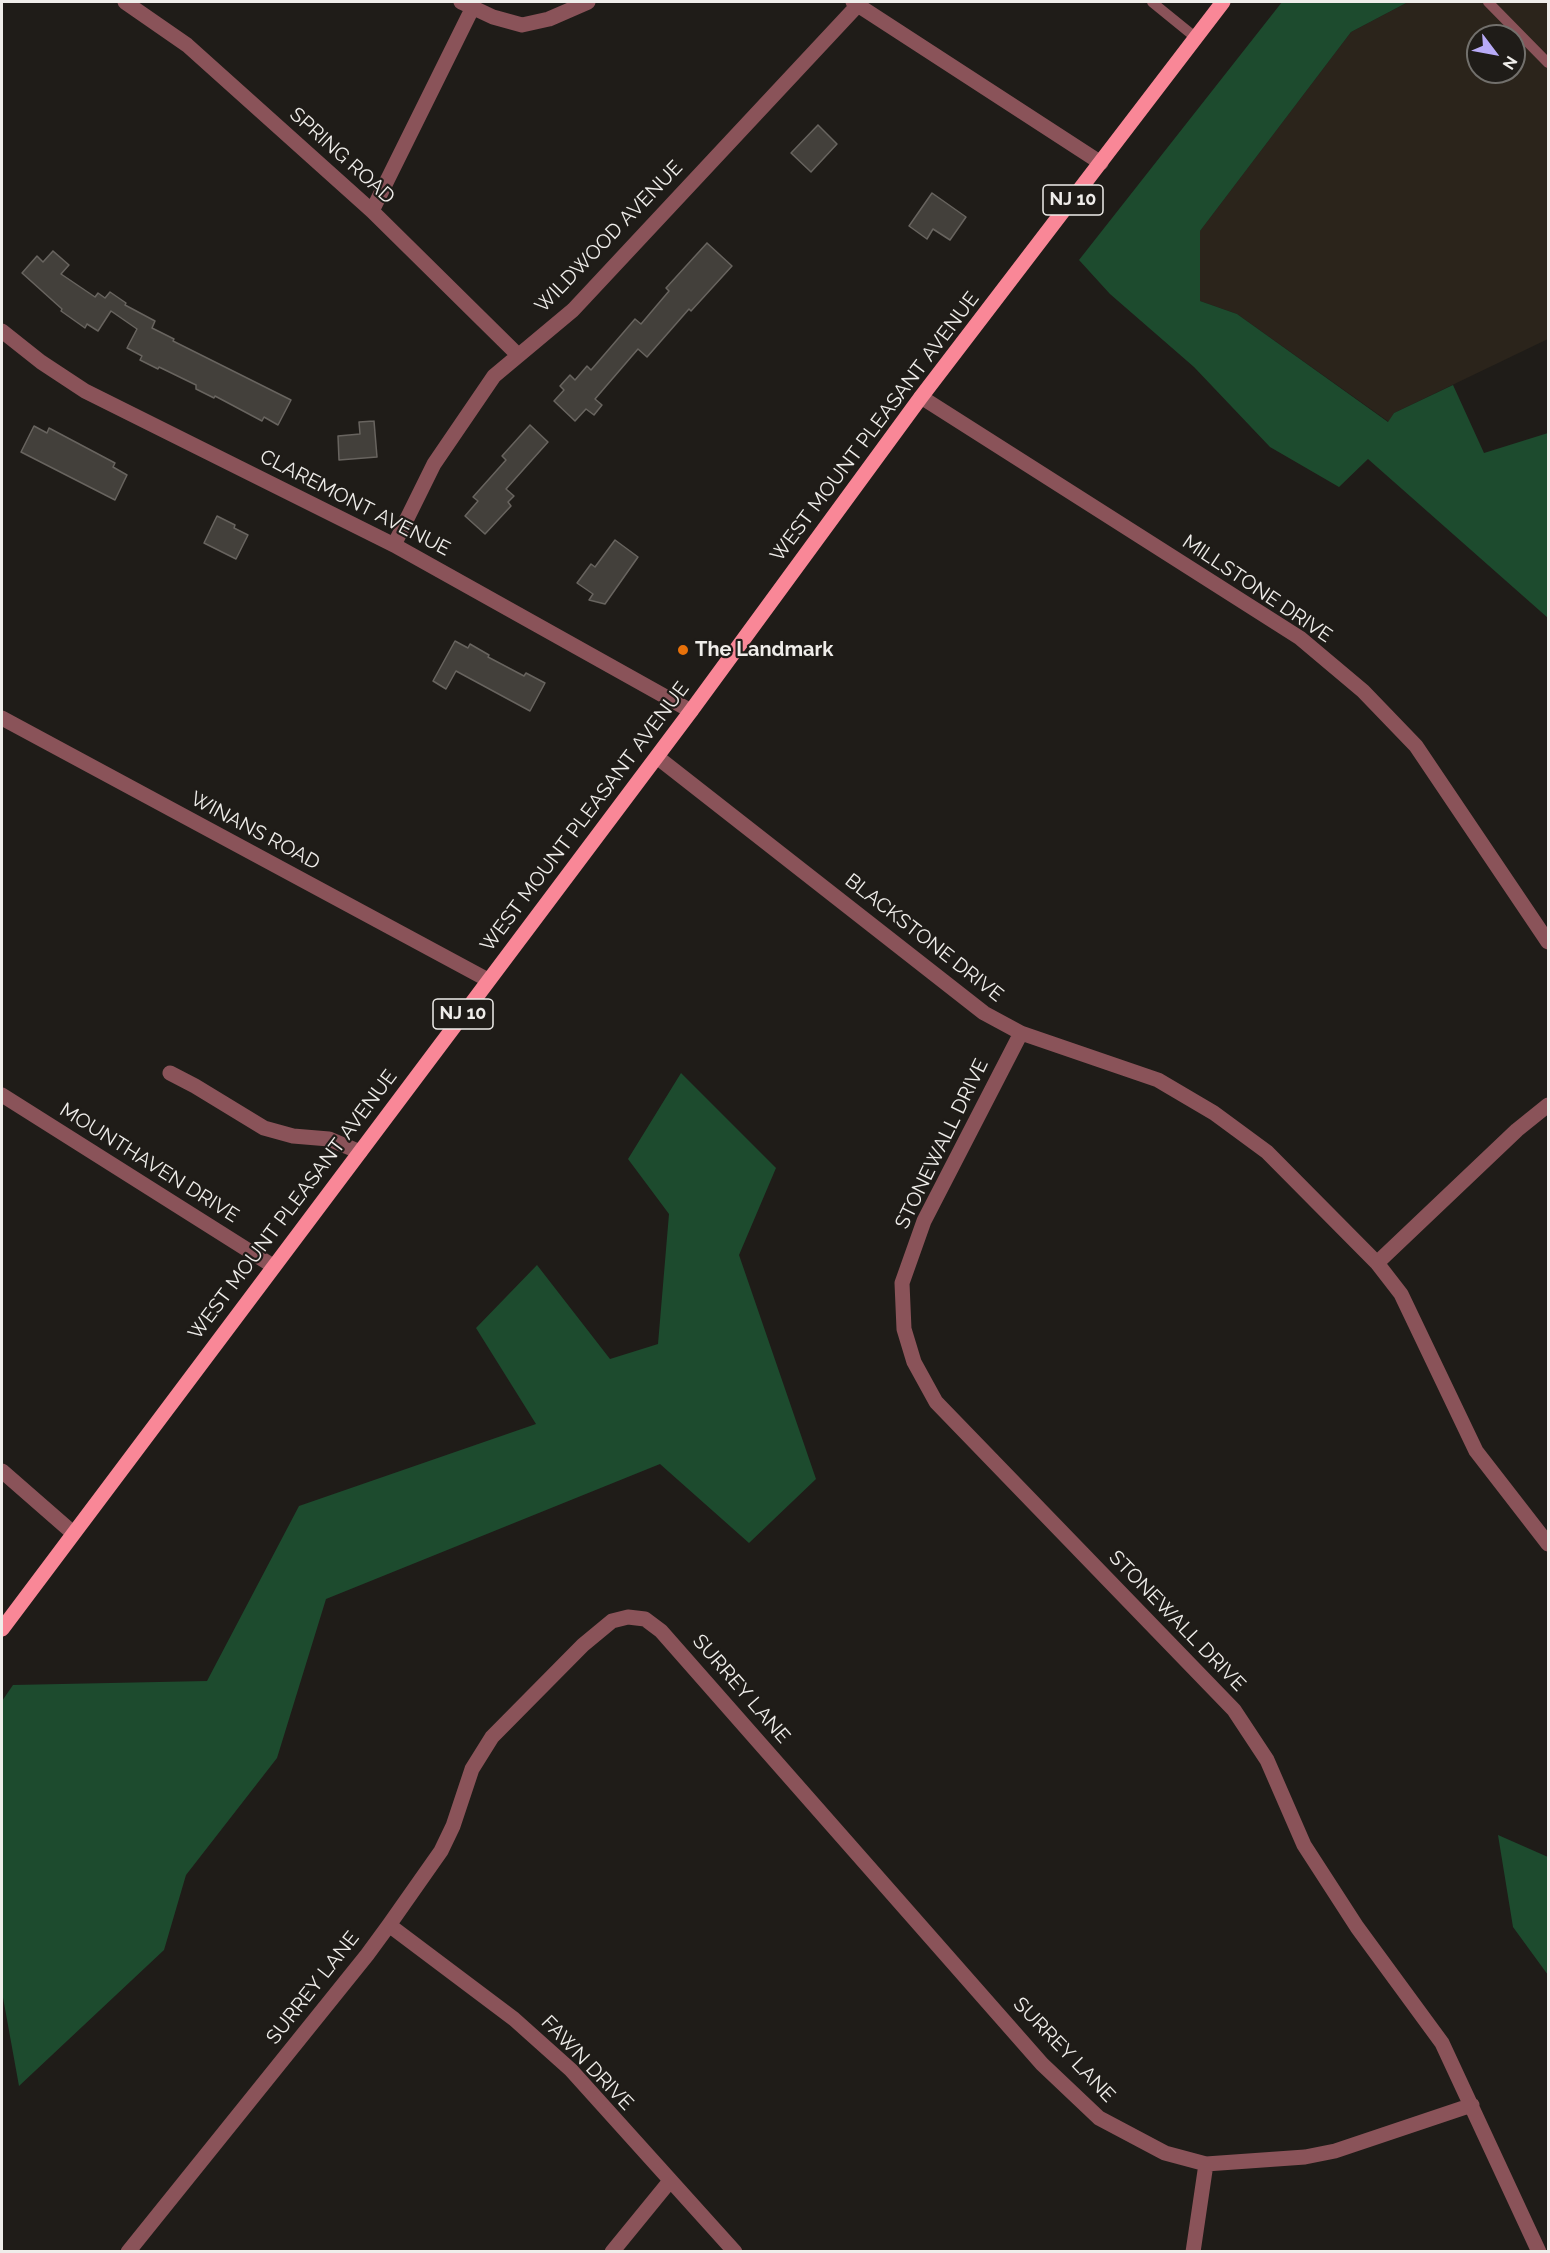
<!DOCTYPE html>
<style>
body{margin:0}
#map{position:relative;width:1550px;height:2253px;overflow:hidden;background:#1f1c18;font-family:Raleway,sans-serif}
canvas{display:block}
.frame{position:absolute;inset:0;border:3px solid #efedea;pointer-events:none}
.north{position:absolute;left:1466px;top:24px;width:60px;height:60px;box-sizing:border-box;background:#1f1c18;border:2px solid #72706c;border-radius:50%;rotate:122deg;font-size:16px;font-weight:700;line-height:24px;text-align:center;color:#efedea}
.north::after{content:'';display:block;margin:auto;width:21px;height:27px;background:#b8abf7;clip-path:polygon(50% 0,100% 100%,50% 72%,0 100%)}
</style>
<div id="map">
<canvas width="1550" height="2253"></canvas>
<div class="frame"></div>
<div class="north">N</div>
</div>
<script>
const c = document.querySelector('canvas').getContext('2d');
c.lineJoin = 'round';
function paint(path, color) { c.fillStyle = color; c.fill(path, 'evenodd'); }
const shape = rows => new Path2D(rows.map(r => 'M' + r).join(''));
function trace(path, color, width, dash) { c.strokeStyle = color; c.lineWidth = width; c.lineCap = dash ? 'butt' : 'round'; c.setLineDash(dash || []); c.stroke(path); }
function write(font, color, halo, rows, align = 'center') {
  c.font = font + ' Raleway,sans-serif'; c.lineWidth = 4.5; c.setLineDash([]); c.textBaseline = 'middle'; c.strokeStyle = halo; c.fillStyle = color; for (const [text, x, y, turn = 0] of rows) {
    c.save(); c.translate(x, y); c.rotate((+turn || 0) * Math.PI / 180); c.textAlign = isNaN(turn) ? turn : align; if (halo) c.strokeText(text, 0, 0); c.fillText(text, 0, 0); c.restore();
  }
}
const built = shape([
 [1408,2,1548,2,1548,339,1394,413,1389,422,1237,314,1200,301,1200,231,1351,32],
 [1478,36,1514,36,1514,72,1478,72]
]);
const green = shape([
 [1282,2,1408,2,1351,32,1200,231,1200,301,1237,314,1388,422,1394,413,1453,385,1484,453,1548,433,1548,618,1368,459,1339,487,1270,447,1194,367,1110,294,1079,260],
 [681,1073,776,1168,739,1255,816,1479,749,1543,660,1464,326,1599,277,1758,186,1875,164,1950,19,2086,2,1992,2,1701,13,1685,207,1681,299,1506,536,1424,476,1328,537,1265,610,1359,658,1344,669,1214,628,1159],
 [1498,1835,1548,1857,1548,1975,1513,1927]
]);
const building = shape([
 [818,125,837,144,811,172,791,153,818,125],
 [932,193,966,217,950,240,933,229,927,239,909,226,932,193],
 [707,243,732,266,691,311,689,309,647,357,638,349,595,399,602,405,594,415,586,409,575,421,554,401,564,390,560,386,570,375,575,380,587,366,591,370,635,319,641,324,669,291,666,288,707,243],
 [53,251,69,265,61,274,95,297,98,293,105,298,110,292,126,303,125,305,155,321,152,328,174,339,173,341,291,400,278,425,264,417,262,421,215,396,214,398,196,389,196,385,159,367,158,369,140,360,142,356,127,348,137,329,111,311,98,331,87,324,85,328,61,311,62,309,22,273,37,256,43,262,53,251],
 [374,421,377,457,339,460,338,436,360,434,359,422,374,421],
 [530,425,548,442,506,489,514,496,508,502,511,506,485,534,465,516,478,501,473,497,506,460,502,456,530,425],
 [34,426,47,433,49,428,115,463,113,467,127,475,115,500,21,452,34,426],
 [217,516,235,525,234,528,248,535,236,559,204,543,217,516],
 [615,540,638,557,605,604,589,600,593,594,577,583,591,564,595,567,615,540],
 [455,641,468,648,470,644,489,655,488,657,524,676,526,673,545,683,530,711,456,671,446,689,433,681,455,641]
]);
const service = shape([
 [1152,2,1195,37],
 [1488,2,1548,63]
]);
const minor = shape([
 [125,2,187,45,372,211,518,355],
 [461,2,493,17,522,25,549,19,588,2],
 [853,2,1101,163],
 [372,211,473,7],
 [2,331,41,362,85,391,394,545,691,711],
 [921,397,1300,638,1363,691,1416,746,1548,942],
 [394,545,434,464,494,376,573,310,858,5],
 [2,718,488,980],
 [657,757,984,1013,1021,1033,1158,1080,1214,1113,1267,1152,1377,1263,1401,1294,1476,1451,1548,1544],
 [1021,1033,924,1221,902,1283,904,1329,914,1362,936,1402,1234,1710,1267,1760,1304,1845,1357,1927,1442,2043,1539,2252],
 [170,1073,195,1086,264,1128,293,1136,329,1139,360,1152],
 [2,1095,273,1266],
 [1377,1263,1517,1130,1548,1105],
 [2,1471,73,1533],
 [389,1925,514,2019,571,2070,735,2252],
 [128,2252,367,1955,389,1925,441,1851,453,1826,472,1769,492,1737,583,1645,612,1621,628,1617,645,1619,661,1631,1042,2064,1099,2118,1165,2153,1206,2164,1305,2157,1335,2151,1472,2105],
 [612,2252,670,2181],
 [1193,2252,1206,2164]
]);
const primary = shape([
 [2,1629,691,711,921,397,1223,2]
]);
const markers = [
 [683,650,6,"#e8710a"]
];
const shields = [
 [1073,200,60],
 [463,1014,60]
];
const shieldNames = [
 ["NJ 10",1073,200],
 ["NJ 10",463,1014]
];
const streetNames = [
 ["SPRING ROAD",342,156,42],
 ["WILDWOOD AVENUE",609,237,-46],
 ["WEST MOUNT PLEASANT AVENUE",875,427,-53],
 ["CLAREMONT AVENUE",355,503,27],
 ["MILLSTONE DRIVE",1257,589,34],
 ["WEST MOUNT PLEASANT AVENUE",585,817,-53],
 ["WINANS ROAD",255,831,28],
 ["BLACKSTONE DRIVE",924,938,38],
 ["STONEWALL DRIVE",942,1144,-64],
 ["MOUNTHAVEN DRIVE",149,1163,32],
 ["WEST MOUNT PLEASANT AVENUE",293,1205,-53],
 ["STONEWALL DRIVE",1177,1621,46],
 ["SURREY LANE",741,1689,49],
 ["SURREY LANE",313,1988,-52],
 ["SURREY LANE",1064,2050,46],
 ["FAWN DRIVE",587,2063,46]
];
const poiNames = [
 ["The Landmark",695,650]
];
paint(built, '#2b241b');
paint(green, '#1d4b2e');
paint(building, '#43403b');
trace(building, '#68645f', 1.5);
trace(service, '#8a5359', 10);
trace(minor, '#8a5359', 15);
trace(primary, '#f98797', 15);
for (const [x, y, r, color] of markers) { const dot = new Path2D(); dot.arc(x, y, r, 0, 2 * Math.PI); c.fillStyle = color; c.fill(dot); trace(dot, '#1f1c18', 2); }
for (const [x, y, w] of shields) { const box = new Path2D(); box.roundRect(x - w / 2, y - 15, w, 30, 4.5); c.fillStyle = '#1f1c18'; c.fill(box); trace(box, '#efedea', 1.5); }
write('bold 18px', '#efedea', null, shieldNames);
write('20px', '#efedea', '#1f1c18', streetNames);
write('bold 20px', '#efedea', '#1f1c18', poiNames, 'left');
</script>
